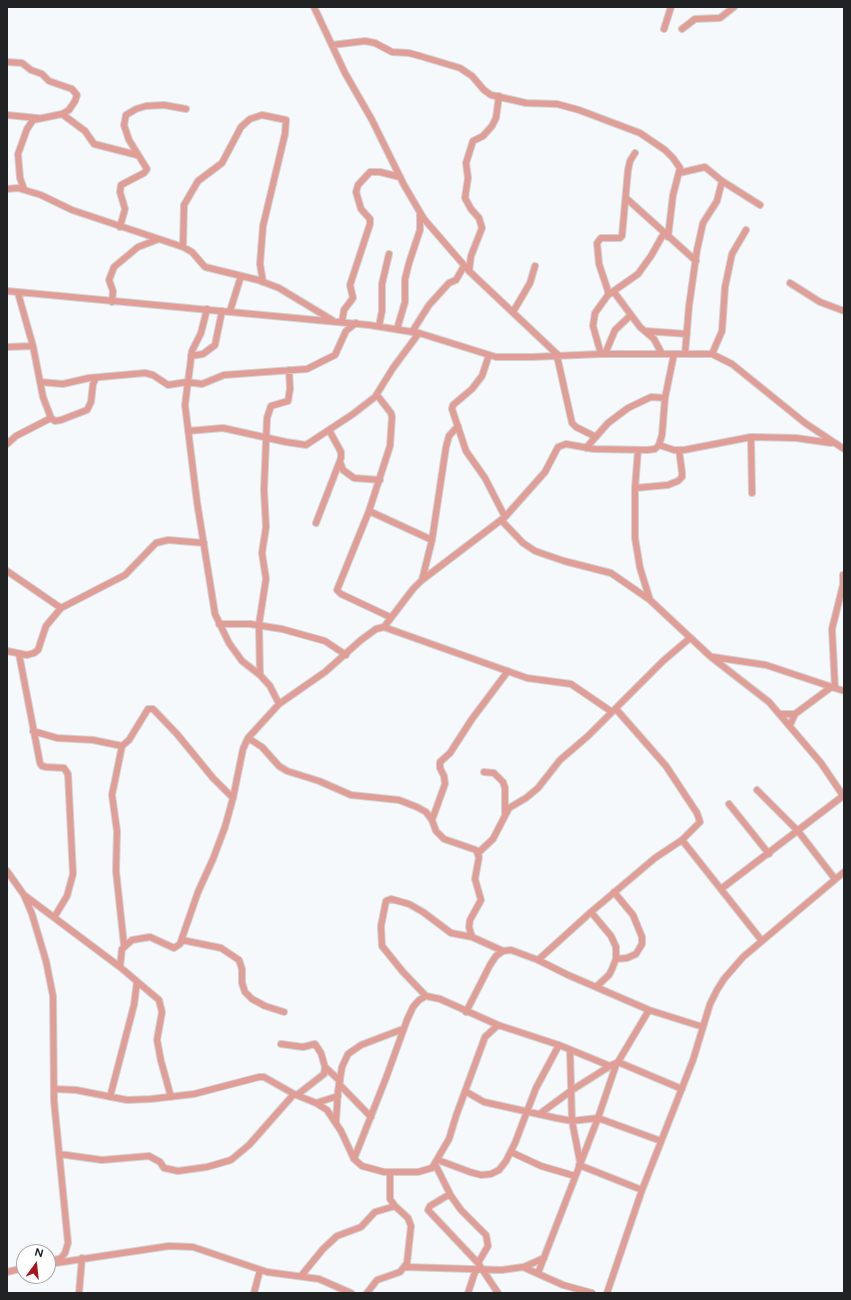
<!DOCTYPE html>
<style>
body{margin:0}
#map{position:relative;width:851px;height:1300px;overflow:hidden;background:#f6f9fc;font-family:Figtree,sans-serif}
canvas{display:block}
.frame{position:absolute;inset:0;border:8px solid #212223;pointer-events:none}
.north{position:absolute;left:16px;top:1244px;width:40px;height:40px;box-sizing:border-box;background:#fff;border:1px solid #a6a7a7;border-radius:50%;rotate:15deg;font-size:11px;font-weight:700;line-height:16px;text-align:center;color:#212223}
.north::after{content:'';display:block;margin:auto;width:14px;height:18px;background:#a9141d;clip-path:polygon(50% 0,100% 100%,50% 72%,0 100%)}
</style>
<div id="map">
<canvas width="851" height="1300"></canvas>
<div class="frame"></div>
<div class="north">N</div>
</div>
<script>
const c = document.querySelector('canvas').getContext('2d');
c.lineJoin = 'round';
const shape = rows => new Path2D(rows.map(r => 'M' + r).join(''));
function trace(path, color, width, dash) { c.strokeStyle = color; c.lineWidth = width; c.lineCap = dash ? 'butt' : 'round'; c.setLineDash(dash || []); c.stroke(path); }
const street = shape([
 [314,7,345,73,372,120,404,185,424,219,469,271,559,356],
 [664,29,671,7],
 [682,29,695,19,720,18,734,7],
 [332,45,365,41,375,43,392,52,409,53,420,56,460,68,472,76,484,90,491,95,526,103,557,104,579,110,640,133,665,150,673,158,680,168,673,195,668,237],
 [7,62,22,63,31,70,42,74,49,81,72,89,77,95,75,101,69,110,62,114,33,120,27,129,18,154,20,178,24,189],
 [62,114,85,131,94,144,137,155],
 [7,115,37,118],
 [679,173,705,167,722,181,760,205],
 [7,189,18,188,41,195,72,210,183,247,192,252,205,267,258,280,279,288,332,320],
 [626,198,696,261],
 [120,227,125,209,120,192,121,185,144,173,147,169,129,140,124,125,126,115,136,109,146,106,164,105,186,109],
 [183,247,184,205,198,181,222,163,241,127,250,119,262,115,286,120,285,134,263,226,260,264,263,282],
 [469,271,471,256,482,228,479,218,471,209,465,198,468,178,466,163,473,141,483,136,492,126,496,118,499,96],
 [790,283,820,302,844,311],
 [7,291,369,325,419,333,496,357,532,357,601,354,712,354,732,364,805,423,844,449],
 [614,292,640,327,654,339,662,354],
 [18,293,33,346,43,397,51,418,55,421,61,420,87,410,91,402,93,384,96,378],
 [608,295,638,274,651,256,664,233],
 [112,302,113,291,109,280,114,267,138,247,159,239],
 [207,309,201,333,192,351,185,405,197,502,215,614,229,643,242,661,260,675,270,686,279,704],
 [230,311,241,276],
 [513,312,530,283,535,266],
 [342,322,344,310,353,298,350,285,370,224,370,219,361,209,356,192,358,185,370,172,380,172,400,177],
 [379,326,382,311,382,284,389,254],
 [397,329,405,302,405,279,409,263,420,230,420,214],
 [645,331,687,334],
 [412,332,429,305,449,283,456,280,464,266],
 [7,347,33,346],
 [601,354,593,326,595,313,608,295,608,291,599,264,597,243,601,238,620,238,622,236,628,170,630,161,635,153],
 [605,354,615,330,631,315],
 [685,354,689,306,697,250,703,223,717,201,722,181],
 [712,354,722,331,725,287,732,254,746,230],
 [489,355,482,376,472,389,453,405,452,409,466,451,485,478,505,517],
 [191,356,203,354,215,345,222,311],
 [557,356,572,423,576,427,596,437],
 [40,382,63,384,89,378,145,373,153,375,168,385,187,382,202,384,224,375,307,369,335,355,346,331,356,323],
 [377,395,391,413,392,417,390,446,369,511,337,590,341,594,390,617],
 [188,431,223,428,286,442,306,445,353,414,375,397,393,368,419,333],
 [751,437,752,493],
 [7,444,16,436,51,418],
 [659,445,674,450,684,450,751,437,796,438,831,443],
 [586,448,608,423,628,408,651,397,665,398],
 [638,450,635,488,635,538,640,568,650,600],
 [340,462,343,470,354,478,380,480],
 [635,488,668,485,678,481,682,477,682,472,679,450],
 [369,511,432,540],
 [501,520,523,543,535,551,564,561,611,573,650,600,711,657,769,702,821,763,844,797],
 [316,523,341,458,341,452,329,430],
 [7,571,61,608],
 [422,580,432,540,446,447,449,436,458,426],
 [219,624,250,624,282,629,325,641,346,655],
 [384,627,413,589,422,580,505,517,545,472,558,447,566,444,594,449,647,450,655,449,659,445,662,435,665,398,674,354],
 [7,651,27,655,34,653,38,650,46,626,61,608,125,575,156,543,168,540,204,543],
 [19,654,40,763,42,766,46,767,64,768,68,774,73,874,67,896,55,916],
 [713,657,766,665,844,691],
 [260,675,259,624,266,579,262,553,266,527,264,490,267,418,271,406,288,401,290,389,289,370],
 [835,688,832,629,843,585,843,575],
 [780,714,795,714],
 [790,725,795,714,830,688],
 [33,731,57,738,93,740,122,746,129,740,148,709,153,709,177,734,213,778,233,798],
 [248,738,262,747,279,766,287,771,319,781,351,795,399,800,417,807,426,812,432,820,436,831,444,839,476,850,479,857,475,879,481,900,470,920,469,927,472,937],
 [122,746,112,795,117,831,116,871,124,945],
 [484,772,494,773,503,782,505,788,505,813],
 [757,790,798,831,835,879],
 [729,804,769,854],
 [432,820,445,784,444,776,440,768,440,762,450,753,472,719,508,671],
 [682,840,762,941],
 [478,853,493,839,509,808,526,798,538,788,560,760,588,736,663,661,690,638],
 [7,871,24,895,32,914,46,961,53,996,54,1101,68,1243,65,1253,61,1258,48,1262],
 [721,889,843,796],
 [614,892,633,915,642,937,642,944,636,954,627,958,616,959],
 [24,895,120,967,159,1000,162,1012,157,1040,161,1061,171,1097],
 [591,912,611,936,616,947,616,959,612,969,609,975,596,987],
 [182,940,221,948,239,960,242,969,242,983,245,992,252,999,265,1006,284,1012],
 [538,960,591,912,655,858,682,840,700,822,697,813,666,766,616,709],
 [120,967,122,949,132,940,150,937,174,948,180,944,198,892,213,859,225,827,233,798,243,749,248,738,279,704,325,672,361,640,376,629,384,627,392,630,527,678,571,684,612,712],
 [426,996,403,972,382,946,381,926,386,901,391,899,409,904,423,912,451,933,472,937,503,951],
 [466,1012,490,965,496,956,503,951,511,950,538,960,568,975,649,1010,703,1027],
 [281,1044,303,1047,315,1044,321,1053,325,1067,324,1074,297,1095],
 [570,1050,572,1121,580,1162],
 [618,1062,682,1089],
 [325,1067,340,1081],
 [339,1084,371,1117],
 [54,1089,76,1090,127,1100,151,1099,194,1094,259,1077,264,1077,294,1094,316,1103,327,1110,341,1131,354,1159,362,1166,384,1172,418,1172,432,1168,449,1139,456,1116,485,1037,498,1025],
 [465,1091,484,1102,556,1118,572,1121,598,1118,661,1141],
 [110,1097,134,1005,137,982],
 [316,1103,338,1096],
 [541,1113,572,1090,610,1066],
 [336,1122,338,1091,342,1067,348,1054,361,1045,403,1029],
 [511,1152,541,1166,575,1176],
 [59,1154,102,1160,149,1156,160,1162,164,1168,178,1171,207,1167,231,1160,249,1145,294,1094],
 [354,1159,386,1078,407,1020,413,1007,419,1000,426,996,440,999,498,1025,559,1045,610,1066,618,1062,649,1010],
 [438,1160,470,1172,481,1175,491,1174,499,1170,506,1161,515,1143,536,1088,559,1045],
 [435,1164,451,1196,461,1210,486,1235,488,1246,478,1263],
 [579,1165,642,1190],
 [450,1194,430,1206,428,1210,478,1263,498,1293],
 [56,1263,169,1246,193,1247,267,1272,319,1279,351,1293],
 [405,1267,502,1270,523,1267,563,1285,592,1293],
 [524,1267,544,1258],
 [7,1272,24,1268],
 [538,1273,598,1118,616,1065],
 [301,1276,323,1249,337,1236,361,1227,375,1212,395,1206],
 [79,1293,82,1258],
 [254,1293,260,1270],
 [367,1293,377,1280,400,1272,407,1263,411,1226,408,1218,395,1206,390,1199,390,1172],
 [468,1293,476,1269],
 [607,1293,642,1190,693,1060,710,1004,717,990,724,979,743,957,844,872]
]);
trace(street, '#d0d2d5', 8);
trace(street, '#e09e97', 6);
</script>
